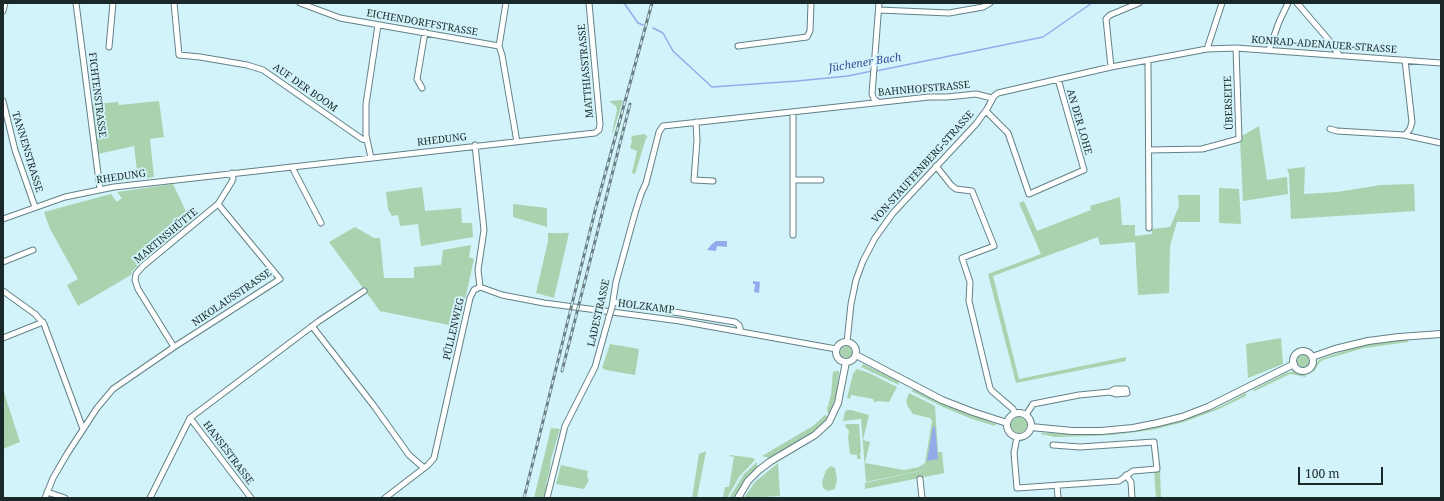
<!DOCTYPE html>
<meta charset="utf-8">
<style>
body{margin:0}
#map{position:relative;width:1444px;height:501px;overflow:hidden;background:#d2f3f9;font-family:"Noto Serif",serif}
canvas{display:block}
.frame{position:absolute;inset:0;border:4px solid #1b282a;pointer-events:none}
.scale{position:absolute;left:1298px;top:467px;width:85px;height:18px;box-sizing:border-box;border:2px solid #1b282a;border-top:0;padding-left:5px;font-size:12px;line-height:14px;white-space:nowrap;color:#1b282a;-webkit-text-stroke:3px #d2f3f9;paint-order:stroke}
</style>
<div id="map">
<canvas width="1444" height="501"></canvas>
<div class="frame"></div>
<div class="scale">100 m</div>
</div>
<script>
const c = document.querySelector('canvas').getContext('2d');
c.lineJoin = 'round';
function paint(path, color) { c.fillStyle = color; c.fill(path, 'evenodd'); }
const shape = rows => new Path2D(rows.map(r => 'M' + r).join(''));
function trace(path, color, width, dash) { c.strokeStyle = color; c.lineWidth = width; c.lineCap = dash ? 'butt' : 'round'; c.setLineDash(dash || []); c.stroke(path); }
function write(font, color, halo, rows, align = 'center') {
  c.font = font + ' "Noto Serif",serif'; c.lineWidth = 4; c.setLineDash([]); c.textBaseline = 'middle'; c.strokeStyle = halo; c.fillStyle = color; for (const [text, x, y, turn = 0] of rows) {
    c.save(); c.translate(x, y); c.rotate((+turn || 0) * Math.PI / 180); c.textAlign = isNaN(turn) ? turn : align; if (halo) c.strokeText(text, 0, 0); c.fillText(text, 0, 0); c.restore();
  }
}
const green = shape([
 [623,100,613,133,612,133,617,110,616,106,609,101],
 [159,101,164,137,150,139,154,177,138,179,134,146,98,154,92,104,118,102,119,105],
 [1259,126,1267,180,1287,177,1288,194,1243,201,1240,139,1242,136],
 [645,134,648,138,646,138,635,174,632,173,637,151,630,148,632,141,631,140,632,136],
 [1305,167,1304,194,1337,192,1381,185,1414,184,1415,211,1291,219,1289,174,1287,169],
 [173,184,191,222,132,271,131,275,78,306,67,285,78,279,50,229,44,212,111,194,117,202,122,198,117,192],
 [422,187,425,211,461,208,462,223,472,223,473,237,421,246,418,224,400,226,398,215,392,216,388,209,386,192],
 [1219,188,1239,189,1241,224,1219,223],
 [1178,195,1200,195,1200,222,1177,222,1170,246,1169,293,1138,295,1135,242,1100,245,1098,237,993,276,1019,379,1126,357,1126,361,1016,383,988,274,1041,254,1019,203,1024,201,1037,231,1091,210,1090,206,1120,197,1122,225,1135,225,1135,236,1152,234,1152,229,1170,227,1179,206],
 [513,204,547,208,547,227,513,217],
 [355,227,374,238,380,238,384,278,414,278,414,267,441,265,443,250,471,245,469,257,474,259,459,327,380,311,329,242],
 [548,233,569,233,554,298,536,293,548,241],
 [1281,338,1283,364,1248,378,1246,344],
 [1407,339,1408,342,1364,348,1323,360,1320,362,1313,373,1315,365,1319,360,1323,358,1363,345],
 [610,344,639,349,635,375,606,370,602,368],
 '840 352a6 6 0 1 1 12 0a6 6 0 1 1-12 0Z',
 '1297 361a6 6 0 1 1 12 0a6 6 0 1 1-12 0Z',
 [863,364,898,381,899,385,861,367],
 [857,369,869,373,897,387,889,402,879,401,874,402,873,399,851,395,850,399,847,398,853,374],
 [835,371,839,371,837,393,830,414,828,413,827,409,831,395,833,372],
 [1294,371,1305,374,1306,377,1290,374,1255,391,1253,391,1254,389,1286,373],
 [3,389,20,442,3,449],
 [914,389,944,404,996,424,995,426,972,419,943,407,911,391],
 [909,393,935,406,938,452,942,452,944,473,865,489,865,483,938,467,866,482,861,419,843,421,845,412,847,410,851,410,869,415,863,440,870,442,865,463,904,470,919,467,925,463,932,421,930,418,913,414,908,407,906,401],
 [1246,393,1246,396,1219,409,1184,422,1152,430,1112,435,1091,436,1055,437,1041,434,1041,433,1102,434,1127,432,1153,428,1183,420,1219,407],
 [825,415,829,417,826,421,809,435,769,458,762,456,813,426],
 '1011 425a8 8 0 1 1 16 0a8 8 0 1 1-16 0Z',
 [846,424,859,424,861,451,860,454,861,459,857,459,857,455,850,454,848,437,849,431,845,426],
 [551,428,560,429,551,459,550,469,546,484,547,484,544,498,534,498],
 [706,451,697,498,692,498,699,454],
 [730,455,753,458,755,460,739,477,727,498,723,498,725,487,729,487,734,457,730,456],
 [757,462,757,466,756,470,736,498,729,498,744,474],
 [778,463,780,496,744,498,755,482],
 [561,465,588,471,587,477,589,480,584,489,556,484],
 [831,466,835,468,837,479,835,489,828,491,823,488,822,482,826,470],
 [1160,470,1161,498,1156,498,1154,471]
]);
const water = shape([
 [716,241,727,241,727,247,717,246,716,251,707,250,711,245],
 [753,281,760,282,759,293,754,292,755,284,753,284],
 [933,426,935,427,938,459,927,461]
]);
const stream = shape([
 [624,3,638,23,643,25],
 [653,28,663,33,673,51,712,87,797,81,848,76,872,71],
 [876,71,1043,37,1092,3]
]);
const minor = shape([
 [76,3,100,189],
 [174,3,179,55,200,57,247,65,263,70,362,139,367,140],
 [300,3,340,18,499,46],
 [1297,3,1328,39,1339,55],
 [879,10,949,13,983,7,990,3],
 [3,11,5,3],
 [499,46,502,55,517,142],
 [499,46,506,3],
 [738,46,807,37,810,31,811,3],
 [109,47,113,3],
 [1207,49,1222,3],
 [1269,50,1279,22,1288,3],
 [1148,60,1149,228],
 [1111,67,1106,19,1110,15,1139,3],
 [422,88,417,79,425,32],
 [3,101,15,150,35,207],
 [878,102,874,99,872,94,879,3],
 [986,111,1008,133,1029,194,1084,170,1058,79],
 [793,112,793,235],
 [696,122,697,140,694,180,713,181],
 [1330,129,1337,131,1404,135,1406,134,1410,129,1412,122,1405,60],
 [1404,135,1441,143],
 [475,145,484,230,478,270,480,287],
 [1149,150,1202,149,1239,139,1236,48],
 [371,158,366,135,366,104,378,25],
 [936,166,951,185,956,189,972,191,994,246,962,258,970,282,969,301,990,388,992,391,1013,409,1015,414],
 [293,167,294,171,321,223],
 [793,180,821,180],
 [3,219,65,197,114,187,595,133,599,130,600,124,589,3],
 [3,262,33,250],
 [480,287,502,295,544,303,680,321,836,349],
 [3,291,35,314,44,324,83,429],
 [613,302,735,322,739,325,741,331],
 [612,307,616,282,635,213,641,194,646,183,659,132,663,126,929,97,947,97,976,94,992,98],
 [312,326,374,406,409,455,424,468],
 [3,338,43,322],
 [847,342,851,304,856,280,863,261,875,238,893,213,976,124,987,109,994,96,998,93,1111,67,1207,49,1236,48,1441,63],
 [174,347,138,289,135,280,136,274,143,266,218,204,231,183,233,179,232,173],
 [1026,415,1033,404,1079,395,1110,392,1116,394,1127,393,1126,389,1115,389,1110,392],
 [190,418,251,498],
 [1017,437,1014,453,1017,488,1119,481,1133,471,1157,469,1154,442,1080,447,1053,445],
 [1126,475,1131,482,1132,498],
 [920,479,922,498],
 [1057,485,1058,498],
 [47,492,65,498],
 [45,498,53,478,67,454,97,408,113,389,174,347,280,279,218,204],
 [150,498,190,418,319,321,364,291],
 [385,498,428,465,434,458,470,298,474,290,480,287],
 [547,498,565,426,595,367,609,317]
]);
const tertiary = shape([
 '836 352a10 10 0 1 1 20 0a10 10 0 1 1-20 0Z',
 '1293 361a10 10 0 1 1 20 0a10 10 0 1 1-20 0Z',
 [856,355,942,400,973,412,1007,423],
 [1312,357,1335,349,1368,341,1399,337,1441,334],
 '1007 425a12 12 0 1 1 24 0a12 12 0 1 1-24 0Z',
 [1031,427,1072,431,1101,431,1133,428,1158,423,1182,417,1208,407,1294,364],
 [738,498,748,481,759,470,771,461,815,435,829,422,838,403,846,362]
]);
const rail = shape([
 [562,371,630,104],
 [524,498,595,211,652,3]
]);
const minorBridge = shape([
 [609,317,612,307]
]);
const streetNames = [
 ["EICHENDORFFSTRASSE",422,23,10],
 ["KONRAD-ADENAUER-STRASSE",1324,45,4],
 ["MATTHIASSTRASSE",586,71,-95],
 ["AUF DER BOOM",305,88,35],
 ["BAHNHOFSTRASSE",924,89,-5],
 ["FICHTENSTRASSE",97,95,83],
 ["ÜBERSEITE",1229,103,-92],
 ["AN DER LOHE",1079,122,74],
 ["RHEDUNG",442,140,-7],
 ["TANNENSTRASSE",27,152,73],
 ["VON-STAUFFENBERG-STRASSE",923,167,-48],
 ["RHEDUNG",121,177,-8],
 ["MARTINSHÜTTE",166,236,-40],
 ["NIKOLAUSSTRASSE",232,298,-34],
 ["HOLZKAMP",646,307,7],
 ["LADESTRASSE",599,313,-77],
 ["PÜLLENWEG",454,329,-77],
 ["HANSESTRASSE",228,453,53]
];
const waterNames = [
 ["Jüchener Bach",865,63,-9]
];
paint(green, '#a8d3ae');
paint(water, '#94aaea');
trace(stream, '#94aaea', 1.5);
trace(minor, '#638187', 7);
trace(tertiary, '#638187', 8);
trace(minor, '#fff', 5);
trace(tertiary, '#fff', 6);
trace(rail, '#6a8083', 3);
trace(rail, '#d2f3f9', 1.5, [4.5]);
trace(minorBridge, '#638187', 7, []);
trace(minorBridge, '#fff', 5);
write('10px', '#1b282a', '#d2f3f9', streetNames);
write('italic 11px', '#3a4e9b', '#d2f3f9', waterNames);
</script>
